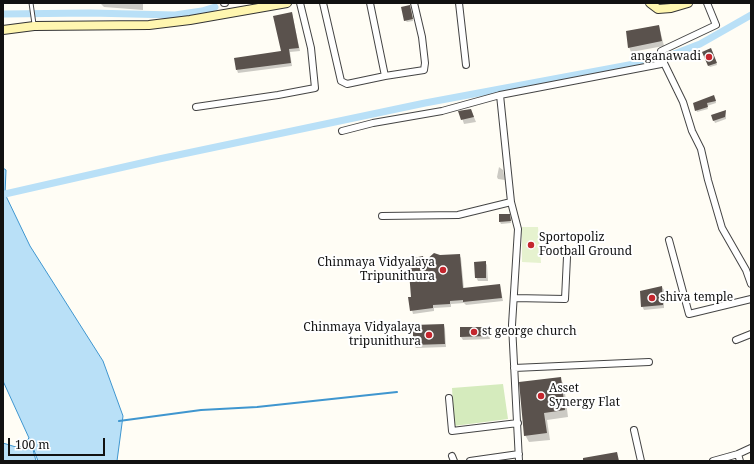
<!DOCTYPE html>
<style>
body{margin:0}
#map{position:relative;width:754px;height:464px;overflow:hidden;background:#fffdf5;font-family:"Noto Serif",serif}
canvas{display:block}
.frame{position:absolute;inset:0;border:4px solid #111;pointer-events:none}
.scale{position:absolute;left:8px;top:438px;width:97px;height:18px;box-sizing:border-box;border:2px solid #111;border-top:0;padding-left:5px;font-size:12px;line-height:14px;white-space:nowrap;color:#111;-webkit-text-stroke:3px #fff;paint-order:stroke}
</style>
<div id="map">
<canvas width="754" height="464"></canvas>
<div class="frame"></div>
<div class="scale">100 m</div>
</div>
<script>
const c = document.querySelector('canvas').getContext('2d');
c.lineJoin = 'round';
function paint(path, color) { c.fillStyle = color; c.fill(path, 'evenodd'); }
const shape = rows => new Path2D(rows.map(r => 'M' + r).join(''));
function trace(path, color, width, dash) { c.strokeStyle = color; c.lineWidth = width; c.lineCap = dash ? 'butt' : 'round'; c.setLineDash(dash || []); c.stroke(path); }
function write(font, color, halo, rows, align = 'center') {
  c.font = font + ' "Noto Serif",serif'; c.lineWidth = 4; c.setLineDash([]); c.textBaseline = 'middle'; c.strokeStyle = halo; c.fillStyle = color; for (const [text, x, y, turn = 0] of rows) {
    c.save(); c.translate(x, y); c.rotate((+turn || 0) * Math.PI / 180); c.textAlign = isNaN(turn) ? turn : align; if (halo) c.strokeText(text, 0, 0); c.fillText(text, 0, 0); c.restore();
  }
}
const green = shape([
 [503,384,508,419,454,426,452,388]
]);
const pitch = shape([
 [522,227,538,227,541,263,522,262]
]);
const water = shape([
 [3,168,6,170,5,194,30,246,103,361,123,416,117,461,38,461,31,442,36,461,3,461,3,443,19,448,29,438,3,381,3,168]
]);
const shadow = shape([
 [100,3,143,3,143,10,104,7],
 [411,8,413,21,407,22,405,20],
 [292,13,300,51,290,52,292,66,238,73,237,70,282,52],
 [659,26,664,46,631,52,629,47],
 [712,51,717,65,710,67,709,66],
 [715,98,716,103,707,106,708,109,697,112,694,103],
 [471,110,476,122,464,124,460,112],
 [726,111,726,119,715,123,712,116],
 [499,167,503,170,505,180,498,179,497,177],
 [510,218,511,223,501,224,500,222],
 [459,255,461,258,464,289,500,285,503,301,466,305,464,303,451,304,451,307,434,308,434,311,413,314,409,298,412,298,422,258,425,263,440,256],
 [485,262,487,265,488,281,478,281,476,277],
 [662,287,664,290,664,308,644,310,642,306],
 [444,325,445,329,446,347,416,348,414,345,414,326],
 [487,328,490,339,463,340,461,337],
 [560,378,564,385,568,417,547,420,550,440,529,442,525,435]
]);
const stream = shape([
 [119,421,201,410,257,407,397,392]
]);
const canal = shape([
 [3,14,90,13,175,15,202,11,215,7],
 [5,194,159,159,425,103,661,59,700,44,751,15]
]);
const building = shape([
 [410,5,413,19,404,21,401,7],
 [292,12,299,48,289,49,291,63,236,70,234,58,281,51,273,16],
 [659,25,662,41,628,48,626,31],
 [711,48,717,63,708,66,702,52],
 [714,95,716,101,707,103,708,107,695,111,693,103],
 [471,109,474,117,461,120,458,111],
 [726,110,725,117,713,121,711,115],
 [499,214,510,214,511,221,499,222],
 [434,253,440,255,460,254,463,288,500,284,502,298,463,302,463,300,450,301,450,304,433,305,433,308,410,311,408,297,411,297,408,259,423,256,424,262],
 [486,261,486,278,475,278,474,262],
 [662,286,663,305,641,307,640,291],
 [444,324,445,344,413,345,413,325],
 [460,327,488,327,488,336,460,337],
 [561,377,565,410,544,413,547,433,524,436,519,382],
 [617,452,619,461,583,461,583,458]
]);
const service = shape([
 [31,3,34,24]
]);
const minor = shape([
 [224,3,225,3],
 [323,3,341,81,347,84,385,76],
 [370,3,385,76,424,70,425,63,422,37,414,3],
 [459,3,466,65],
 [664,63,683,102,692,131,701,149,708,180,722,228,746,270,751,284],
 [196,107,278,95,315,88,311,48,300,3],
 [342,131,373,123,442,111,500,95],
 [382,216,458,215,511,202],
 [669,240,689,314,751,299],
 [514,298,565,299,567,257],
 [736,340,751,334],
 [514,368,649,362],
 [449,398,452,431,518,423],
 [634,430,641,461],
 [452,456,454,461],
 [470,461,519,454],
 [519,461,512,325,518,229,511,202,500,95,661,64,664,61,661,51,716,25,707,3],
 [713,461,738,454],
 [740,461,738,454,751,448]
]);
const secondary = shape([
 [650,3,658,9,671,8,688,3],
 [3,30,34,26,149,25,190,20,287,3]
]);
const markers = [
 [709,57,4,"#c4262e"],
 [531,245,4,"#c4262e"],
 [443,270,4,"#c4262e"],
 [652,298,4,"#c4262e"],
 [474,332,4,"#c4262e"],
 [429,335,4,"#c4262e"],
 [541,396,4,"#c4262e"]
];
const poiNames = [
 ["anganawadi",701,57,"right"],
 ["Sportopoliz",539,238],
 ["Football Ground",539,252],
 ["Chinmaya Vidyalaya",435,263,"right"],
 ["Tripunithura",435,277,"right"],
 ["shiva temple",660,298],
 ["Chinmaya Vidyalaya",421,328,"right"],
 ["tripunithura",421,342,"right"],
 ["st george church",482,332],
 ["Asset",549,389],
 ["Synergy Flat",549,403]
];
paint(green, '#d5ebbd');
paint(pitch, '#e6f2cf');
paint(water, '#b9e0f7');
trace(water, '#3f96cf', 1);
paint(shadow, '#0003');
trace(stream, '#3f96cf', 2);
trace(canal, '#b9e0f7', 7);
paint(building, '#5a524d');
trace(service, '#444', 5);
trace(minor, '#444', 8);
trace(secondary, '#333', 10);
trace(service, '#fff', 3);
trace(minor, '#fff', 6);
trace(secondary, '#fff6b0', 8);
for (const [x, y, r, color] of markers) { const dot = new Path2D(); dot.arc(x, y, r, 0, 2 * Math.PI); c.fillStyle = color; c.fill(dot); trace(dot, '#fff', 1.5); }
write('12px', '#111', '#fff', poiNames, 'left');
</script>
